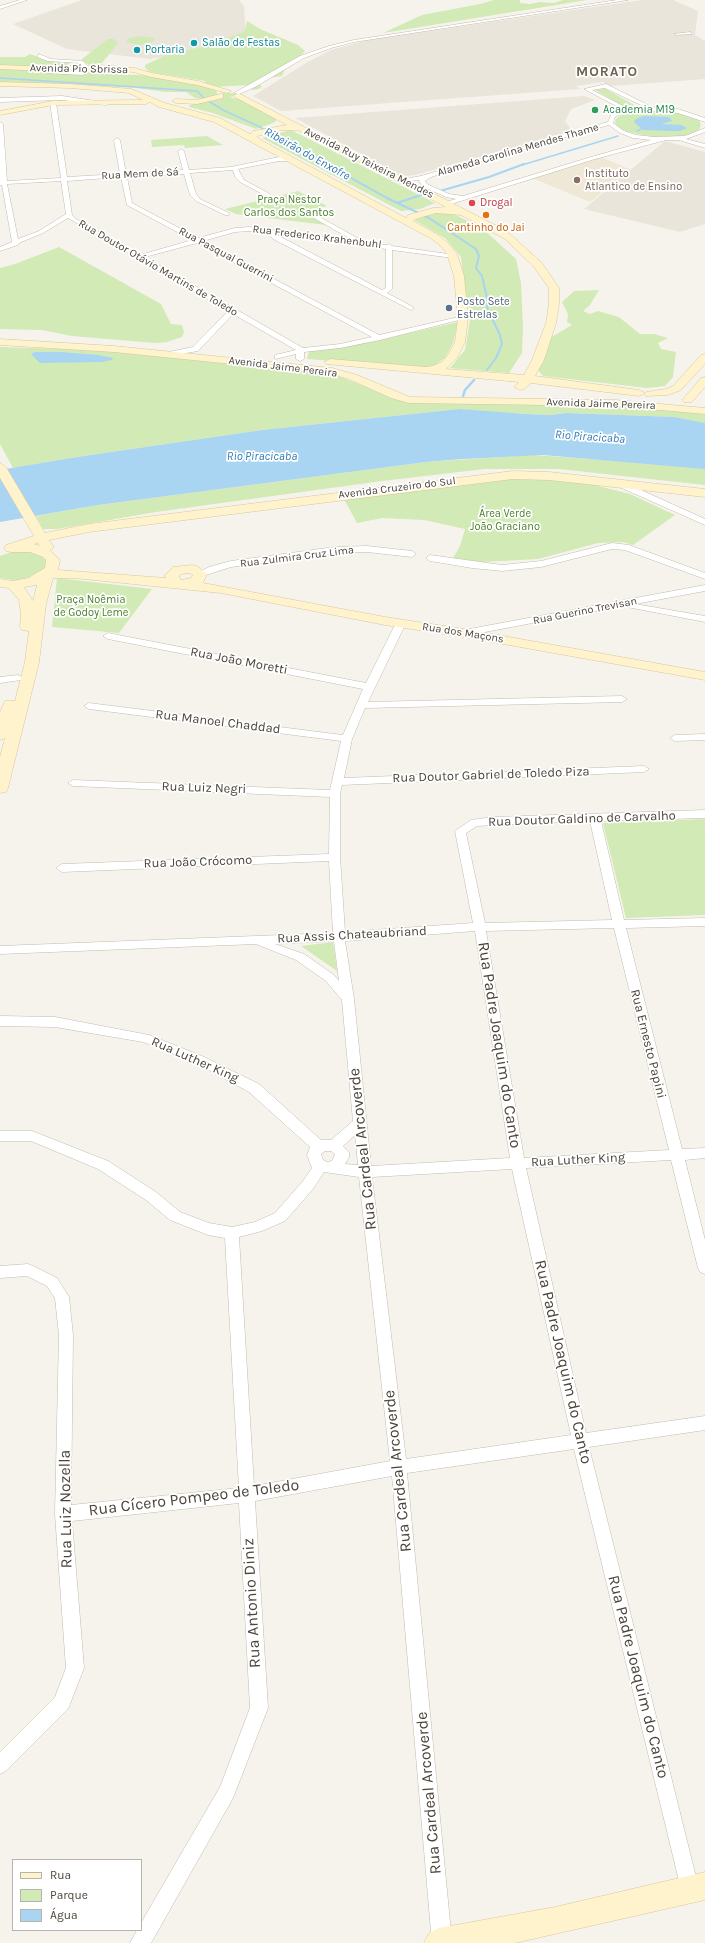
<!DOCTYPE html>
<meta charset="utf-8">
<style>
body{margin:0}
#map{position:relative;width:705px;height:1943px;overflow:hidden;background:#f6f3ec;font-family:Karla,sans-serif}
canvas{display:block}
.legend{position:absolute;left:12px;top:1859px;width:130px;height:72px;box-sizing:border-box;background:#fff;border:1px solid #b7b4b0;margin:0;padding:5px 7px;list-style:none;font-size:12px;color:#4b4439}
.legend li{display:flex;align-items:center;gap:8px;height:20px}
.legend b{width:20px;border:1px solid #b7b4b0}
</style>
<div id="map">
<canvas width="705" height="1943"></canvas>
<ul class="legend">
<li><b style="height:5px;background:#fff3cd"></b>Rua</li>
<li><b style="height:11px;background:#d2eab5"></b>Parque</li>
<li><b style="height:11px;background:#a9d4f2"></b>Água</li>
</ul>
</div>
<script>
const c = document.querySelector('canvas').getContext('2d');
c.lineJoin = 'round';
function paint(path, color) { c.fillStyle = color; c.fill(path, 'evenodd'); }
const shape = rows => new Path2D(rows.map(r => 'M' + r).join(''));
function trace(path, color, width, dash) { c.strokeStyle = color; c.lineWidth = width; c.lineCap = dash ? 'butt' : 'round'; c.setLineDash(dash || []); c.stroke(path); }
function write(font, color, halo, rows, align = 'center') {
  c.font = font + ' Karla,sans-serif'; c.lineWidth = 3.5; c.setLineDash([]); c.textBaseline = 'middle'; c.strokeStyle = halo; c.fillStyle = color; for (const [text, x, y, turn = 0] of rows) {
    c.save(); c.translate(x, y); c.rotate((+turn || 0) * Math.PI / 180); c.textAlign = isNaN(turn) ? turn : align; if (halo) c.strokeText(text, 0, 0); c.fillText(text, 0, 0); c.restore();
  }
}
const residential = shape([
 [82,0,239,0,244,6,246,41,150,59,67,49,13,24],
 [642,0,673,0,698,11,695,35,705,41,705,79,611,86,603,82,576,86,580,89,281,111,253,96,306,63,331,50,368,40],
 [584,96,595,100,571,109,565,121,572,131,415,175,406,176,397,173,295,118],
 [665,141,705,152,705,224,680,232,584,209]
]);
const education = shape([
 [601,157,631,170,590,202,532,178]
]);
const green = shape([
 [494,0,520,0,520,3,530,4,540,2,554,3,563,0,587,0,383,33,422,15,480,4],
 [247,21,260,29,298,45,305,51,298,58,284,65,285,69,282,76,261,79,256,83,262,86,259,89,252,90,253,86,249,85,214,87,219,97,224,97,221,94,224,93,234,93,235,95,230,97,251,102,275,118,276,121,273,123,256,129,213,113,189,107,190,105,207,100,195,98,186,92,166,92,136,88,85,85,0,82,0,57,25,57,30,54,53,62,70,63,63,67,25,67,110,74,161,76,205,83,205,81,150,72,145,68,145,65,168,54,199,48,241,33,245,30],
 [142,36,154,38,155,41,140,45,126,42,129,38],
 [108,39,114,39,118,43,102,63,90,65,83,62,82,59],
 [602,88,606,89,636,106,626,108,595,90],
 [642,110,669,110,692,116,699,120,701,125,699,130,693,134,682,136,654,137,628,132,619,128,615,123,616,119,621,115],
 [291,130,435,203,420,209,401,211,262,138],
 [207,136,223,145,185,148,184,145,152,147,151,140],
 [298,191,327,206,303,212,326,225,236,214,225,209],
 [436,213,452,213,483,229,516,259,521,283,523,327,522,353,509,373,450,368,465,350,471,314,464,287,461,257,445,238,414,220],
 [59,247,161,304,171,324,182,325,184,332,182,337,167,342,155,343,72,336,42,330,0,329,0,268,15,264],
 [599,290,590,305,583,311,590,314,598,311,619,317,640,334,654,334,668,338,658,343,661,349,676,352,673,377,665,386,647,388,543,376,538,370,550,338,572,325,567,322,568,314,562,302,574,291],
 [458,322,453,343,445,358,435,365,424,368,307,359,309,351,388,338],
 [0,347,96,350,310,371,338,376,394,398,616,404,705,413,705,423,675,417,567,413,550,415,483,412,459,409,262,430,77,457,13,468,0,444],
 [533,455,705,467,705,485,559,469,485,469,382,481,156,512,57,529,43,529,36,516,98,505,426,462],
 [504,479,548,479,586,483,630,494,675,515,633,545,623,542,598,543,538,559,482,562,453,558,460,546,465,529,424,520,382,518,357,523,344,499],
 [21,549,48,554,45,574,19,581,0,578,0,556],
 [57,578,152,589,119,633,52,627],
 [705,819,705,915,626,918,603,823],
 [333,942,337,971,301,946]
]);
const water = shape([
 [644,116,669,117,672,121,661,124,681,125,687,128,680,131,671,131,643,130,634,122,636,119],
 [35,352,61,352,98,355,113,358,112,360,101,362,40,363,31,354],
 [459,409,525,414,550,415,567,413,675,417,705,423,705,469,543,455,463,459,426,462,98,505,0,522,0,470,77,457,262,430]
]);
const streamFar2 = shape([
 [0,78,197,91,205,99,223,110,258,126,328,165],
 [637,131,641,129],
 [522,165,618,136]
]);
const streamFar1 = shape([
 [326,164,387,198,429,218,476,249,479,256,476,268,482,276,488,302,487,308,500,335,502,344,496,358,487,370],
 [440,191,489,177,524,164],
 [397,203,421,195]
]);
const stream = shape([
 [463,396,465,390,474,380]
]);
const street = shape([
 [20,0,27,0,0,9,0,6,20,0],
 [617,0,628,0,354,42,331,48,304,58,255,87,239,94,234,93,300,56,329,46,354,40,617,0],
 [690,32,692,34,676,35,674,34,690,32],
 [39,54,51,59,83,61,88,67,83,68,80,63,48,61,37,57,39,54],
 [49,70,83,71,86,73,83,75,47,73,49,70],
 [606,84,648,105,648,107,678,109,705,118,705,122,678,113,643,110,622,113,615,117,613,123,624,131,636,135,654,137,685,136,705,128,705,132,686,139,705,144,705,148,679,140,666,140,595,159,448,205,446,204,446,202,456,199,446,197,422,186,419,180,402,182,399,180,421,176,608,122,611,115,620,108,584,89,606,84],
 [605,88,643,106,625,110,625,107,592,90,605,88],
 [609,125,620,133,633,138,651,140,591,157,463,196,449,194,427,184,425,181,431,177,495,157,609,125],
 [62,96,109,103,106,105,62,100,0,102,0,98,62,96],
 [53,101,56,103,67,177,120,174,114,140,117,138,120,140,126,174,183,170,178,151,181,149,184,151,189,170,231,167,279,157,293,158,294,159,291,161,279,161,238,169,244,180,270,194,271,195,268,197,240,182,235,177,233,170,190,173,196,194,200,199,229,213,229,215,225,215,196,201,190,195,184,174,127,177,132,203,198,238,235,228,249,227,354,241,307,214,306,213,309,211,359,239,359,242,386,245,389,244,392,246,455,255,456,256,453,258,392,250,392,289,387,293,413,307,413,309,411,310,273,239,268,233,249,231,235,232,203,241,379,335,463,316,467,318,380,340,340,348,304,352,304,359,300,361,296,359,296,354,275,359,275,355,296,350,233,314,198,351,169,356,169,352,193,347,228,311,68,218,43,233,19,243,18,245,0,251,0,247,12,242,2,185,0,185,0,122,3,124,7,181,61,178,50,103,53,101],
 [121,177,127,205,192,240,140,255,76,219,72,215,67,181,121,177],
 [61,181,66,214,39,231,18,239,7,184,61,181],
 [275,234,386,249,386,288,382,290,275,234],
 [197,243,372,337,340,344,303,348,145,257,197,243],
 [615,481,621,481,705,519,705,525,615,485,615,481],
 [612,543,629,545,705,573,705,579,625,550,612,549,541,567,502,571,472,568,430,561,426,558,430,555,502,565,541,561,612,543],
 [367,546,412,551,416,554,412,557,367,552,335,553,231,567,200,577,196,574,209,567,231,561,335,547,367,546],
 [705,585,705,591,635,604,705,616,705,622,622,606,464,636,459,633,464,630,705,585],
 [401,620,406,623,368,702,622,696,627,699,622,702,365,708,352,739,344,778,644,766,649,769,644,772,342,785,340,794,340,857,345,932,473,923,455,831,471,820,493,817,705,810,705,818,601,821,624,920,705,918,705,926,626,928,682,1149,705,1148,705,1158,685,1160,705,1240,705,1274,700,1272,698,1268,671,1160,526,1168,586,1433,705,1416,705,1430,589,1447,699,1889,697,1896,690,1898,683,1896,681,1889,574,1449,407,1473,452,1943,432,1943,392,1476,255,1501,268,1708,233,1798,151,1943,130,1943,137,1930,141,1930,141,1923,220,1787,250,1708,239,1503,72,1521,84,1668,68,1709,6,1771,0,1774,0,1752,55,1697,66,1668,55,1514,59,1335,55,1298,47,1286,27,1276,0,1278,0,1266,28,1264,33,1266,57,1278,69,1297,73,1335,71,1505,239,1488,225,1238,208,1235,170,1220,146,1200,98,1169,31,1141,0,1141,0,1131,32,1131,108,1161,156,1192,180,1212,209,1223,232,1227,255,1222,275,1213,303,1181,312,1168,307,1155,310,1147,249,1092,194,1062,143,1042,55,1027,0,1026,0,1016,55,1017,149,1035,202,1056,259,1084,321,1140,331,1140,353,1121,342,1000,326,981,296,960,256,944,0,954,0,946,333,933,329,861,62,872,56,868,62,864,329,854,330,797,73,786,68,783,73,780,330,790,341,741,89,709,84,706,89,703,343,735,363,689,108,639,103,636,108,633,366,683,396,623,401,620],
 [590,821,612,920,485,923,466,833,477,826,493,825,590,821],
 [614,928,669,1150,524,1158,486,931,614,928],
 [475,931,510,1158,371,1166,354,999,345,941,475,931],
 [334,941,339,981,334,975,304,954,275,944,334,941],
 [355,1135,358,1165,345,1164,349,1157,349,1152,343,1146,355,1135],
 [325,1151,331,1151,335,1154,332,1161,327,1162,323,1160,321,1154,325,1151],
 [512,1169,571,1435,406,1459,372,1177,512,1169],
 [324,1172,359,1177,390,1461,254,1486,239,1237,262,1231,285,1221,313,1189,324,1172],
 [18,675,23,678,21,680,0,683,0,677,18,675],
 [705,734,705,740,675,741,670,738,675,735,705,734]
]);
const secondary = shape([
 [0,65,48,67,99,65,134,68,152,73,198,81,231,91,227,93,197,85,151,77,133,72,99,69,48,71,0,69,0,65],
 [0,82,70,84,131,89,165,103,220,118,250,134,253,131,287,125,233,96,237,94,240,94,497,226,511,235,542,263,559,288,559,304,556,323,544,360,535,376,639,390,645,393,639,396,531,383,524,389,520,390,514,387,519,382,326,364,324,362,330,359,426,367,433,366,442,362,448,355,455,342,458,318,454,276,447,254,443,248,432,239,214,122,159,107,150,102,146,104,53,105,0,115,0,111,53,101,143,100,129,93,70,88,0,86,0,82],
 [282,130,298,130,446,207,433,208,408,215,406,218,259,139,257,136,282,130],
 [436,213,461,215,505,239,534,267,549,288,549,304,546,323,532,360,524,375,446,369,457,358,465,342,468,318,464,276,457,254,449,244,438,235,413,221,415,219,436,213],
 [220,94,223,94,223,98,197,104,176,103,172,101,176,99,197,100,220,94],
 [0,339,114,346,332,368,357,375,410,397,616,400,705,408,705,414,616,406,409,403,391,398,349,379,331,374,114,352,0,345,0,339],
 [705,354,705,364,681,390,668,395,646,396,644,394,646,392,666,389,673,386,701,355,705,354],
 [705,377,705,387,692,402,684,402,682,400,684,398,701,378,705,377],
 [0,463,6,467,45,533,89,524,513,471,549,472,705,489,705,497,549,480,513,479,89,532,49,540,54,547,50,550,60,560,58,570,166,578,164,576,173,567,192,565,197,566,207,574,203,583,385,617,464,629,705,672,705,680,464,637,385,625,221,593,74,578,53,578,46,604,39,662,8,788,6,792,0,793,0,757,5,738,0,740,0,712,5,701,15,701,25,662,29,631,22,630,20,627,21,614,19,600,9,588,0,587,0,579,13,581,28,578,45,568,46,560,43,557,30,552,11,552,6,551,4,548,6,545,34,536,0,478,0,463],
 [38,543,40,546,34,544,38,543],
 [189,573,193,575,191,578,181,580,179,576,182,574,189,573],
 [37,585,33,601,24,587,37,585],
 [705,1872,705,1900,515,1943,424,1943,429,1933,439,1928,555,1907,705,1872]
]);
const markers = [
 [194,43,4,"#0f9aa8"],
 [137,50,4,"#0f9aa8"],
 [595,110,4,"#2e9e5b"],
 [577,180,4,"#8d6e63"],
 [472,203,4,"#e0444e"],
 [486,215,4,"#e8710a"],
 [449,308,4,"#5c6f8a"]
];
const farCulturenames = [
 ["Salão de Festas",202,43],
 ["Portaria",145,50]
];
const farStreetnames = [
 ["Avenida Pio Sbrissa",79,69,1],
 ["Alameda Carolina Mendes Thame",518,150,-16],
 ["Avenida Ruy Teixeira Mendes",369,163,27],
 ["Rua Mem de Sá",140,174,-3],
 ["Rua Frederico Krahenbuhl",317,237,7],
 ["Rua Pasqual Guerrini",226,255,28],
 ["Rua Doutor Otávio Martins de Toledo",158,268,30],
 ["Avenida Jaime Pereira",283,367,7],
 ["Avenida Jaime Pereira",601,404,2],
 ["Avenida Cruzeiro do Sul",397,488,-7],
 ["Rua Zulmira Cruz Lima",297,557,-7],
 ["Rua Guerino Trevisan",585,611,-11],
 ["Rua dos Maçons",463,633,9]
];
const farLeisurenames = [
 ["Academia M19",603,110]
];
const farEducationnames = [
 ["Instituto",585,174],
 ["Atlantico de Ensino",585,187]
];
const farParknames = [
 ["Praça Nestor",289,200],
 ["Carlos dos Santos",289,213],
 ["Área Verde",505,514],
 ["João Graciano",505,527],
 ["Praça Noêmia",91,600],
 ["de Godoy Leme",91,613]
];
const farHealthnames = [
 ["Drogal",480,203]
];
const farFoodnames = [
 ["Cantinho do Jai",486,228]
];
const farServicenames = [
 ["Posto Sete",457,302],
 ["Estrelas",457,315]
];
const farWaternames = [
 ["Ribeirão do Enxofre",307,154,29],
 ["Rio Piracicaba",590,437,4],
 ["Rio Piracicaba",262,457]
];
const streetNames = [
 ["Rua João Moretti",239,661,11],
 ["Rua Manoel Chaddad",218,722,7],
 ["Rua Doutor Gabriel de Toledo Piza",491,775,-2],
 ["Rua Luiz Negri",204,788,2],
 ["Rua Doutor Galdino de Carvalho",582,819,-2],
 ["Rua João Crócomo",198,862,-2],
 ["Rua Assis Chateaubriand",352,935,-3],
 ["Rua Ernesto Papini",648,1044,76],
 ["Rua Luther King",195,1060,24],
 ["Rua Luther King",578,1160,-3]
];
const farDistrictnames = [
 ["MORATO",607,72]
];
const nearStreetnames = [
 ["Rua Padre Joaquim do Canto",499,1045,81],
 ["Rua Cardeal Arcoverde",363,1149,-96],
 ["Rua Padre Joaquim do Canto",563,1362,77],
 ["Rua Cardeal Arcoverde",398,1471,-96],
 ["Rua Cícero Pompeo de Toledo",194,1498,-7],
 ["Rua Luiz Nozella",66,1509,-91],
 ["Rua Antonio Diniz",252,1603,-93],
 ["Rua Padre Joaquim do Canto",638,1677,76],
 ["Rua Cardeal Arcoverde",429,1793,-95]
];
paint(residential, '#eae5da');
paint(education, '#efe8d6');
paint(green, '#d2eab5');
paint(water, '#a9d4f2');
trace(streamFar2, '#a9d4f2', 1.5);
trace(streamFar1, '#a9d4f2', 2);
trace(stream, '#a9d4f2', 2.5);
trace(street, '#c2bbae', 1);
trace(secondary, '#d6c79b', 1);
paint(street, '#fff');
paint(secondary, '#fff3cd');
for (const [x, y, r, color] of markers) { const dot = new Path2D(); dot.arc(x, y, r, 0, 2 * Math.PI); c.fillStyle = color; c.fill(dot); trace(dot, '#fff', 1.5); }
write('11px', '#0d838f', '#fff', farCulturenames, 'left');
write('11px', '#4b4439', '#fff', farStreetnames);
write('11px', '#27864d', '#fff', farLeisurenames, 'left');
write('11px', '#785e54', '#fff', farEducationnames, 'left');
write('11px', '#4a7f2a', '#fff', farParknames);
write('11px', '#be3a42', '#fff', farHealthnames, 'left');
write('11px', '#c56008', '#fff', farFoodnames);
write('11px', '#4e5e75', '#fff', farServicenames, 'left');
write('italic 12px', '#2e7ab2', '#fff', farWaternames);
write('13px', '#4b4439', '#fff', streetNames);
c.letterSpacing = '1px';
write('bold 14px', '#6e6250', '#fff', farDistrictnames);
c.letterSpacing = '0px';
write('16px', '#4b4439', '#fff', nearStreetnames);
</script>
